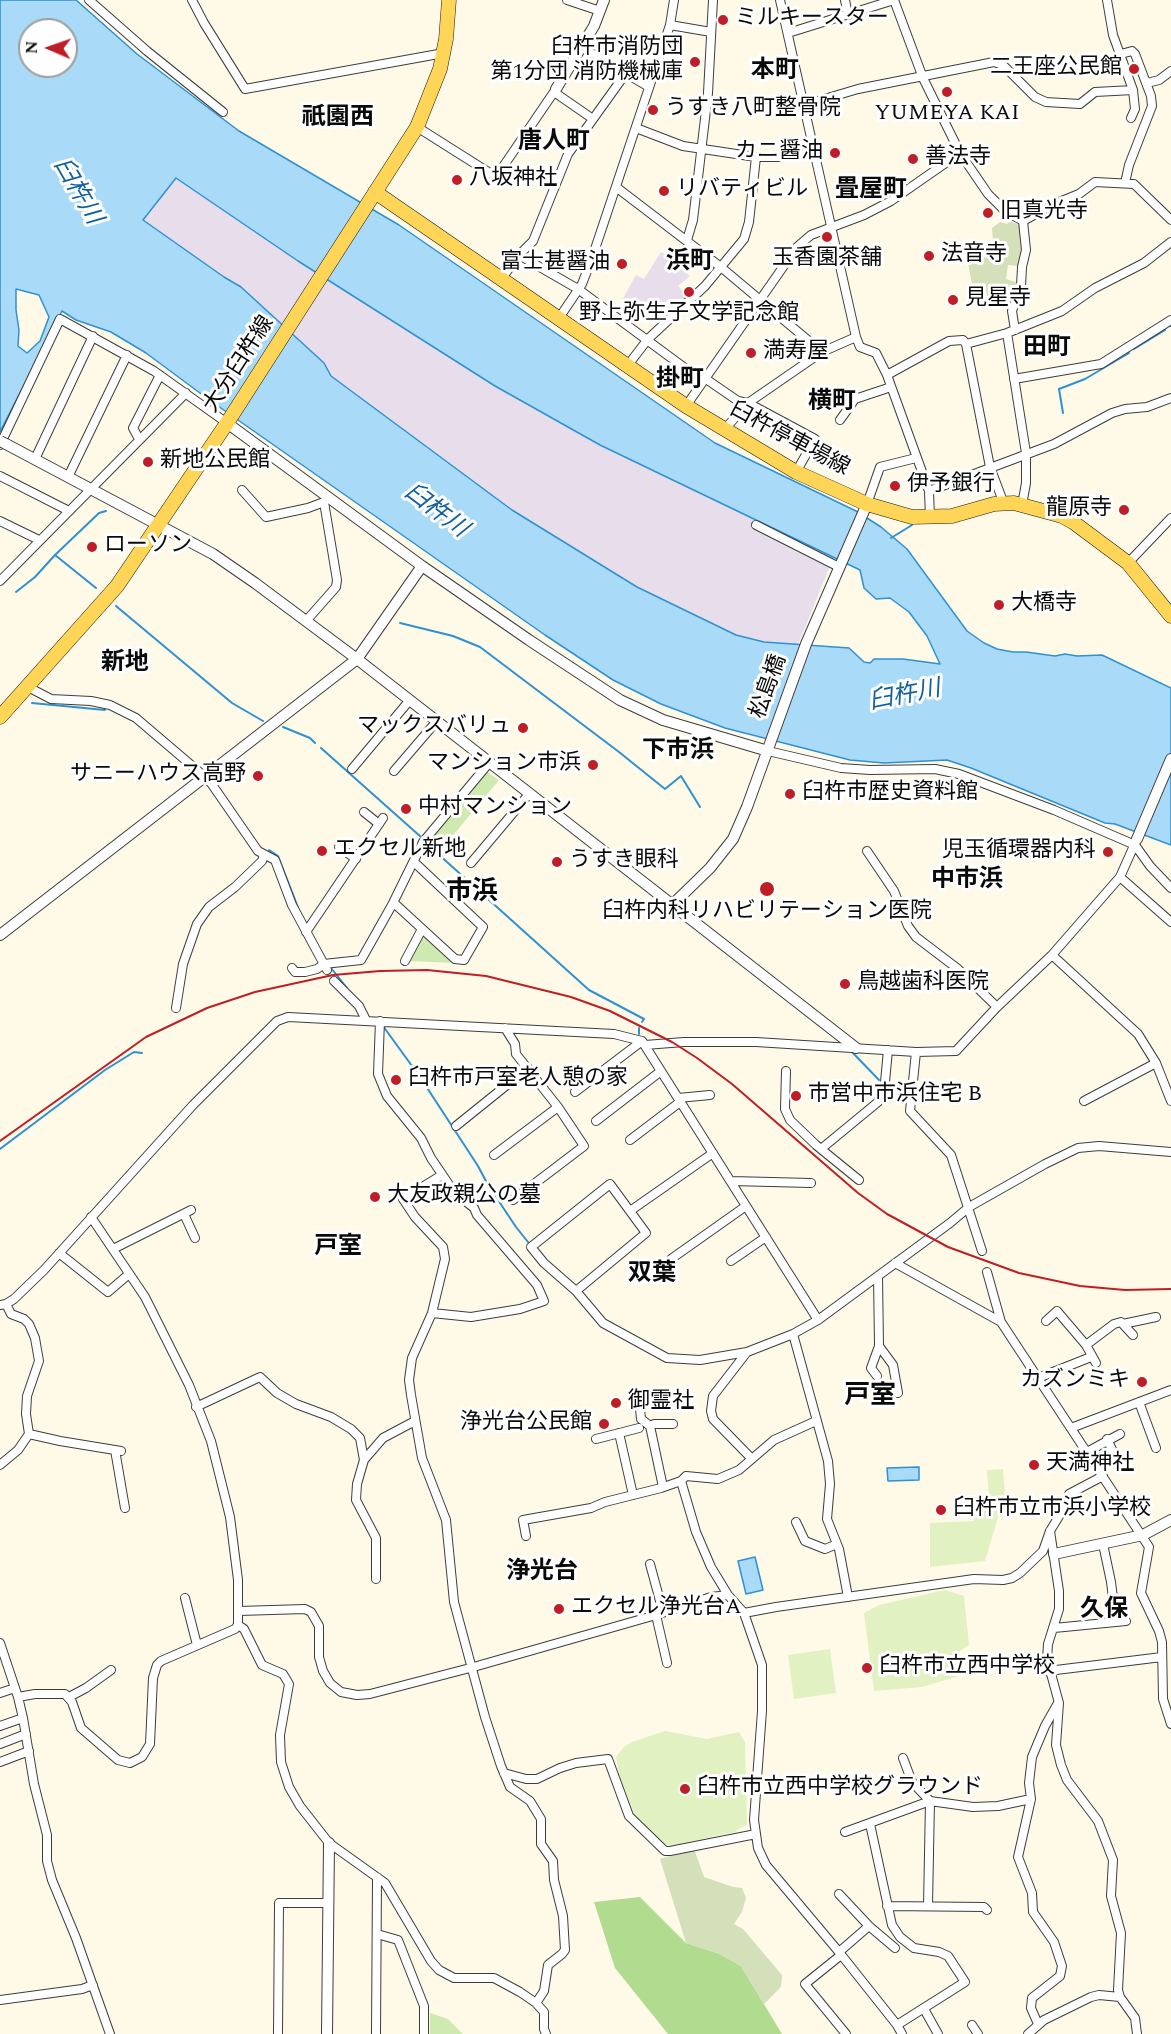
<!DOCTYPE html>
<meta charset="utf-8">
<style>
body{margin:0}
#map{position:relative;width:1171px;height:2034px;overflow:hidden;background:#fffae7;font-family:Spectral,serif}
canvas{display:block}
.north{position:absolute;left:18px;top:18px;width:60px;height:60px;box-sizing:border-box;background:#fff;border:2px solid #9d9d9d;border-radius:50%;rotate:272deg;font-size:16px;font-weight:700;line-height:24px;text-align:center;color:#0a0a0a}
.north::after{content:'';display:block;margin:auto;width:21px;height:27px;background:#be1e26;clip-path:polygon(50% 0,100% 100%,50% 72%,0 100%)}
</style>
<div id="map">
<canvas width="1171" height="2034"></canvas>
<div class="north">N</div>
</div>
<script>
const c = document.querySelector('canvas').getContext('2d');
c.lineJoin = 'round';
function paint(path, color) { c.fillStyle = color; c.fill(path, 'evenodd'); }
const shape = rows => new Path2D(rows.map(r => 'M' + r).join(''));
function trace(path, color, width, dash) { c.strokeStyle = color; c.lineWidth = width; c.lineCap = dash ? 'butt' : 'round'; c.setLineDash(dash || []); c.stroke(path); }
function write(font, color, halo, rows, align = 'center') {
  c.font = font + ' Spectral,"Noto Sans JP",serif'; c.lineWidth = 6; c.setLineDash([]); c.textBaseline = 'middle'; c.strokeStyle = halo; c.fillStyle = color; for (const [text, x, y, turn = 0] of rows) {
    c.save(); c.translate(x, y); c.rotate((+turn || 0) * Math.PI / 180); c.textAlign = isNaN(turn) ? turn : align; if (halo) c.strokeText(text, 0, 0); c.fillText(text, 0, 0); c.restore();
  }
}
const industrial = shape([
 [176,178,298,261,495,386,600,445,834,556,798,645,764,642,736,635,637,587,512,510,331,376,324,363,241,287,224,277,143,220],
 [661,252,690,270,687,274,690,276,678,286,690,298,663,323,639,305,635,309,622,300,636,275,644,279]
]);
const green = shape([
 [487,772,499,780,445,845,434,834],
 [422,937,426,937,454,963,409,961],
 [430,2013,448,2019,463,2034,430,2034]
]);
const forest = shape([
 [640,1897,686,1943,720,1954,741,1966,782,2034,668,2034,615,1968,594,1902]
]);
const cemetery = shape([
 [1010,221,1021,226,1023,250,1019,266,1008,265,1006,279,1019,283,1010,303,1002,303,989,309,985,283,972,284,967,258,991,243,993,240,992,228,1000,222,1007,224],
 [694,1849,704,1877,733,1887,742,1888,746,1898,742,1912,734,1924,743,1929,782,1975,781,1987,764,2004,741,1966,720,1954,686,1943,660,1859]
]);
const pitch = shape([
 [1003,1469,1005,1494,985,1561,930,1567,930,1523,974,1521,973,1510,980,1507,980,1501,989,1498,987,1470],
 [945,1590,964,1596,969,1645,960,1651,959,1676,922,1687,874,1691,864,1613,879,1605],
 [830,1649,836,1693,794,1699,788,1655],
 [665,1731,707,1739,739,1732,745,1742,747,1824,735,1832,670,1846,665,1844,639,1821,634,1814,619,1774,616,1757,624,1747,632,1742]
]);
const water = shape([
 [0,0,76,0,137,54,239,131,399,225,715,443,856,511,881,527,907,549,967,631,984,643,997,649,1013,652,1026,652,1055,656,1065,654,1077,656,1102,655,1171,688,1171,845,1115,824,1105,823,971,768,947,760,884,763,850,760,725,728,661,704,613,680,545,635,208,399,146,353,111,332,76,320,62,311,0,432,0,0],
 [30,30,66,30,66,66,30,66,30,30],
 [176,178,298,261,495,386,600,445,860,570,864,588,876,599,890,598,909,612,927,636,940,664,903,659,874,659,870,663,864,662,849,648,764,642,736,635,637,587,512,510,331,376,324,363,241,287,224,277,143,220,176,178],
 [16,289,39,295,49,317,40,341,27,353,18,346,19,330,16,310,16,289],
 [919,1467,919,1480,888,1481,887,1468,919,1467],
 [755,1557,763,1590,746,1594,738,1561,755,1557]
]);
const stream = shape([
 [1170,326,1171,326],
 [1134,349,1165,330],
 [1063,413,1059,389,1085,379,1129,353],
 [891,538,912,525],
 [55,555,96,588],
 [16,592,35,577,55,555,99,513,106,511],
 [116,606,232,703,263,721],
 [400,623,453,636,480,647,619,752,665,789,681,776,700,807],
 [32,703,105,710],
 [283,727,310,738,315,743],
 [321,748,421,837],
 [427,844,589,990,644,1019,642,1022],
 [269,850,278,856,299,910],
 [331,968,347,988],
 [383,1026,420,1077,478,1166,488,1185,516,1227,528,1242],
 [639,1028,639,1034],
 [852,1052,879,1080],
 [887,1090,898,1103],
 [0,1149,105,1070,134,1052,142,1053]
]);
const minor = shape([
 [89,0,147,51,223,112],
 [192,0,204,23,245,89,444,53],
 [567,0,600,11],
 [780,0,856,337,860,347,876,353,887,375,929,491,930,518],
 [845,0,848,15],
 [894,0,923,78,960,153,988,194,1005,211,1023,221],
 [1107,0,1113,35,1133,90,1135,109,1131,118],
 [670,25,711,32],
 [788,33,894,0],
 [581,47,649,87],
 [1121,54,1132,51,1135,54,1151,96,1152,106,1129,165,1125,183],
 [1147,83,1159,80,1171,71],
 [554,92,593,119],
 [804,105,858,89,994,62,1003,65,1035,97,1046,102,1080,104,1095,92,1133,90],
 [417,127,496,177,556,89],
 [636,128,683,146,756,157,780,157,815,153],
 [616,187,722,268,822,352],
 [1023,221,1052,205,1079,194,1095,182,1134,184,1171,220],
 [687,240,693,220,708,93,713,0],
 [519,255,578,289,701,380,706,379,738,401,748,403,815,439,796,472],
 [502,278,519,255,533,241,568,154,626,73],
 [559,318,582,284,592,258,670,25,674,0],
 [1015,330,1012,311,1021,286,1022,267,1026,250,1023,221],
 [1007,333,1026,453,1026,483,1022,505],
 [966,344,1007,333,1062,311,1095,288,1144,263,1171,242],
 [628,365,648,339,705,286,744,239,749,222,756,157],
 [887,375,949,341,963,340,966,344,990,467,1004,504],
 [1014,379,1101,364,1171,320],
 [686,406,797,247,811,235,864,215,891,201,960,153],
 [840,420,855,399,891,387],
 [724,430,748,403,822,352,856,337],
 [139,439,133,428,160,375],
 [0,445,60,319,154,371,227,423],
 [35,459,93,336],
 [0,476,69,511],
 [68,477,127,355],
 [242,490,266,517,308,508,324,502,327,498],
 [929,491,1054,444,1112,413,1125,409,1147,407,1171,398],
 [867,504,880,467,916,458],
 [0,521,39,540],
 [756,525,839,567],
 [1128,563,1171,518],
 [0,581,186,393],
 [306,621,336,587,337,580,324,502],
 [28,687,51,699,91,701,110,705,136,718,197,770,211,783,258,851,275,860,292,905,327,970],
 [768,751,841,768,870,770,935,769,959,774,1054,810,1135,845,1150,866,1171,888],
 [352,769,409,701],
 [394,771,436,722],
 [364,812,379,824],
 [339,847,356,859],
 [867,851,894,891,908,926,916,937,958,969,997,1007],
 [471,863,529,794],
 [1120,877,1171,922],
 [394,903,455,959,464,960,483,927,414,862],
 [306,932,383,818],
 [1052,955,1138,1034,1156,1063,1171,1101],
 [405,961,422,929],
 [292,968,295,972,305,972,317,969,324,964,361,960,392,905,423,842,489,763],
 [334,981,359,1006,366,1020],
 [176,1008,183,964,197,924,209,907,235,887,262,861,264,855],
 [380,1021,378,1074,387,1096,421,1138,431,1158,454,1192,474,1208,477,1215,537,1285,544,1301,520,1309,471,1317,432,1313],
 [505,1028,515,1044,516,1054,558,1107,584,1146,513,1200],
 [645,1045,684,1042,756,1042,916,1052,956,1051,997,1007,1052,955,1120,877,1137,839],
 [916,1052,910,1111,951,1155,982,1251],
 [786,1071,785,1109,790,1120,816,1145,859,1180],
 [575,1092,642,1041],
 [678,1098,710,1095],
 [1084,1101,1156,1063],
 [596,1121,661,1071],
 [456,1126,528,1068],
 [630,1140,680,1102],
 [821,1149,878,1102,885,1082,888,1050],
 [494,1155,558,1107],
 [442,1175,403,1199,415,1217,443,1247,445,1259,432,1313,412,1358,409,1380,411,1395,422,1458,446,1520,454,1602,485,1717,501,1766,510,1787,530,1801,541,1819,541,1844,553,1861,554,1880,563,1916,565,1950,562,1954,548,1965,544,1991,536,2003],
 [731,1181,811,1183],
 [630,1211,713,1153],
 [184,1214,195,1238],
 [91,1217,145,1297,189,1385,211,1441,230,1517,238,1580,238,1625,244,1629,262,1665,283,1674,289,1684,280,1735,281,1762,289,1787,300,1806,329,1843,385,1883,431,1961,439,1970,454,1978,494,1978,520,1992,536,2003,544,2012,544,2029,546,2034],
 [113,1249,191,1210],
 [59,1253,108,1292,129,1274],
 [671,1259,746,1206],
 [731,1261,766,1237],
 [895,1263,1001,1322],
 [987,1272,1001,1322,1149,1547,1141,1593,1159,1631,1162,1642,1163,1699,1171,1724],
 [576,1291,646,1233,610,1184,531,1247,544,1263,576,1291,603,1323,667,1358,700,1360,747,1352,793,1334,818,1320,950,1223,969,1207,1045,1164,1078,1148,1099,1146,1171,1152],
 [0,1305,6,1304,14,1299,44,1270,193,1105,277,1021,288,1017,614,1034,642,1041,818,1320],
 [1046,1321,1057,1311,1086,1345,1096,1363],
 [1123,1324,1156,1317],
 [793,1334,828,1461,830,1484,827,1519,839,1549,848,1597],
 [1086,1345,1114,1324,1121,1322,1133,1335],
 [879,1346,893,1365,898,1393],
 [747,1352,713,1396,711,1411,713,1419,752,1459],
 [877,1376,871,1368,879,1346,878,1276],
 [1038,1378,1091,1357],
 [1139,1402,1156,1448],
 [196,1407,260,1377,277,1393,296,1404,331,1417,351,1429,360,1438,364,1460,383,1438,415,1421],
 [640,1409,641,1419,650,1426],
 [1071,1428,1171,1390],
 [619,1433,633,1495],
 [29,1434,60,1441,121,1451],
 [596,1439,639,1428],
 [1107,1439,1117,1460],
 [115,1450,125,1508],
 [1087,1452,1120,1434],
 [364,1460,357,1484,356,1500,376,1538,376,1579],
 [0,1465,18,1450,29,1434,26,1414,27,1396,39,1361,35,1338,29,1324,24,1319,11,1314,6,1304],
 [681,1481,696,1532,711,1567,728,1595,744,1613,762,1665,762,1711,754,1820,758,1848,766,1865,839,1952,897,2025,902,2034],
 [663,1487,650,1426,654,1424,673,1424],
 [796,1522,805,1541,825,1549,837,1544],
 [1050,1531,1059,1591,1059,1609,1048,1644,1047,1659,1059,1703,1056,1745,1061,1765,1067,1780,1098,1821,1113,1860,1111,1896,1121,1933,1118,1990,1120,1997,1135,2018,1137,2034],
 [526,1536,523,1520,591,1508,605,1502,661,1488,681,1481,686,1476,718,1479,739,1470,774,1440,816,1421],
 [1103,1544,1111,1582,1116,1622],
 [650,1564,663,1612],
 [185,1598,197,1645],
 [239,1611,305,1609,311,1612,319,1626,319,1657,323,1671,330,1683,341,1692,357,1695,370,1694,470,1668,656,1615,711,1597,728,1595],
 [744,1613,776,1607,974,1579,1003,1580,1012,1578,1020,1573,1043,1551,1050,1531,1064,1508,1069,1494,1103,1476],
 [656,1615,667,1663],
 [1054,1628,1126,1621],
 [0,1643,18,1697,23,1718,34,1784,47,1835,47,1861,52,1880,76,1938,110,2034],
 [1050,1673,1056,1670,1162,1657],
 [0,1693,15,1688],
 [18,1697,35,1694,65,1694,72,1702,81,1728,118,1760,130,1763,142,1757,150,1744,153,1678,157,1665,161,1661,235,1629,238,1625],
 [69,1697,86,1688,111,1670],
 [0,1726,23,1718],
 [0,1744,26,1734],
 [903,1758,912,1782,930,1801,928,1906],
 [0,1762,29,1751],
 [504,1773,526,1779,537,1779,560,1768,576,1763,608,1759,629,1816,665,1851,670,1851,756,1834],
 [870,1824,892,1925,900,1937,914,1948,939,1952,948,1956,965,1982,897,2025],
 [845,1832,930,1801,973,1807,998,1806,1031,1799],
 [839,1894,869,1926],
 [887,1906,984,1907,987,1910],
 [377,1934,398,1940,424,2006,424,2034],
 [839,1952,869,1926,895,1948],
 [841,1955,805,1984,846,2034],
 [0,2000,82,1989,93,1985],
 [924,2009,938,2034],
 [1038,2024,1031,2008,1032,1998,1060,1976,1062,1966,1054,1942,1033,1912,1032,1893,1018,1857,1031,1799,1029,1783,1032,1757,1045,1726,1058,1703],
 [972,2025,978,2034],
 [278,2034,279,1903,328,1903],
 [376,2034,377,1877],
 [1028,2034,1044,2020,1091,1997,1099,1995,1120,1997]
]);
const tertiary = shape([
 [556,89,594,26,604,0],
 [227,423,422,566,529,640,620,700,663,720,768,751],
 [6,444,213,554,255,583,357,659,856,1048],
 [1137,839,1171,759],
 [672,905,710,868,733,839,747,807,806,644,867,504],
 [0,935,357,659,422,566],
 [1054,1554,1143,1535,1171,1520],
 [327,2034,329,1843]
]);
const primary = shape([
 [375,192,686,406,796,472,867,504,912,517,952,516,994,504,1014,503,1062,516,1073,522,1128,563,1171,616],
 [0,717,117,586,227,423,417,127,440,69,446,39,449,0]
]);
const rail = shape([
 [0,1141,146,1037,207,1008,255,992,333,975,380,971,427,970,486,976,571,997,610,1011,672,1042,697,1058,732,1084,858,1193,887,1214,948,1247,1019,1273,1080,1286,1125,1290,1171,1289]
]);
const tertiaryBridge = shape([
 [0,441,6,444]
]);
const markers = [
 [723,20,6,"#be1e26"],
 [695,62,6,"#be1e26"],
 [1134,69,6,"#be1e26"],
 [947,92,6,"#be1e26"],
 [653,110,6,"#be1e26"],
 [835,153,6,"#be1e26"],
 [913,159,6,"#be1e26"],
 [457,180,6,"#be1e26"],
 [664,191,6,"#be1e26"],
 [988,213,6,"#be1e26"],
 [827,237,6,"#be1e26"],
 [929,256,6,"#be1e26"],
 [622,264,6,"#be1e26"],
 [689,292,6,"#be1e26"],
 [953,300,6,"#be1e26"],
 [751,353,6,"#be1e26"],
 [148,462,6,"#be1e26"],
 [895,486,6,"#be1e26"],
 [1124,510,6,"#be1e26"],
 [92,547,6,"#be1e26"],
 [999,605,6,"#be1e26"],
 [523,728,6,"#be1e26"],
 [593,765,6,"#be1e26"],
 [258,776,6,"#be1e26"],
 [790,794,6,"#be1e26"],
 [406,809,6,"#be1e26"],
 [322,851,6,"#be1e26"],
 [1108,852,6,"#be1e26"],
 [557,862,6,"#be1e26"],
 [767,889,8,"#be1e26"],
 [845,984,6,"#be1e26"],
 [396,1080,6,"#be1e26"],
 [796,1096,6,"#be1e26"],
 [375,1197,6,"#be1e26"],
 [1142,1382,6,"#be1e26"],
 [616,1403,6,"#be1e26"],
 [604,1424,6,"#be1e26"],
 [1034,1465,6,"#be1e26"],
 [941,1510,6,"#be1e26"],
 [559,1609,6,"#be1e26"],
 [867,1668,6,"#be1e26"],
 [685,1789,6,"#be1e26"]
];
const poiNames = [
 ["ミルキースター",735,20],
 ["臼杵市消防団",683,49,"right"],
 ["第1分団 消防機械庫",683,74,"right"],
 ["二王座公民館",1122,69,"right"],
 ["うすき八町整骨院",665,110],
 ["YUMEYA KAI",947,115,"center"],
 ["カニ醤油",823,153,"right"],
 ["善法寺",925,159],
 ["八坂神社",469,180],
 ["リバティビル",676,191],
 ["旧真光寺",1000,213],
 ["法音寺",941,256],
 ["玉香園茶舗",827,260,"center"],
 ["富士甚醤油",610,264,"right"],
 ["見星寺",965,300],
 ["野上弥生子文学記念館",689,315,"center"],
 ["満寿屋",763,353],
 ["新地公民館",160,462],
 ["伊予銀行",907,486],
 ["龍原寺",1112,510,"right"],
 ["ローソン",104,547],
 ["大橋寺",1011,605],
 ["マックスバリュ",511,728,"right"],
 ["マンション市浜",581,765,"right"],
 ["サニーハウス高野",246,776,"right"],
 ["臼杵市歴史資料館",802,794],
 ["中村マンション",418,809],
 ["エクセル新地",334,851],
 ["児玉循環器内科",1096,852,"right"],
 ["うすき眼科",569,862],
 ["臼杵内科リハビリテーション医院",767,913,"center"],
 ["鳥越歯科医院",857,984],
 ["臼杵市戸室老人憩の家",408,1080],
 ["市営中市浜住宅 B",808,1096],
 ["大友政親公の墓",387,1197],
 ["カズンミキ",1130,1382,"right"],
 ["御霊社",628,1403],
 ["浄光台公民館",592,1424,"right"],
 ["天満神社",1046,1465],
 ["臼杵市立市浜小学校",953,1510],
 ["エクセル浄光台A",571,1609],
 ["臼杵市立西中学校",879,1668],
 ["臼杵市立西中学校グラウンド",697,1789]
];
const streetNames = [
 ["大分臼杵線",240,365,-57],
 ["臼杵停車場線",789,440,28],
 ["松島橋",770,687,-70]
];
const neighbourhoodNames = [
 ["本町",775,72],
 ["祇園西",338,119],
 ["唐人町",554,143],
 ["畳屋町",871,191],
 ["浜町",690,263],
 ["田町",1047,349],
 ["掛町",680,381],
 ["横町",832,403],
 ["新地",125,664],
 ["下市浜",678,752],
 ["中市浜",967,881],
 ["戸室",338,1248],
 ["双葉",652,1275],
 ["浄光台",542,1573],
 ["久保",1104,1611]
];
const waterNames = [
 ["臼杵川",76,192,60],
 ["臼杵川",435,512,37],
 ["臼杵川",905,697,-11]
];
const quarterNames = [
 ["市浜",472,894],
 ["戸室",870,1398]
];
paint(industrial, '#e8ddea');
paint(green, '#ceeab0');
paint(forest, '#b1db8f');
paint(cemetery, '#d3e0b9');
paint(pitch, '#e1f1c2');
paint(water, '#a9dbf8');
trace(water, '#2e91d2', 1.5);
trace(stream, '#2e91d2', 2);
trace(minor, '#3d3d3d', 10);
trace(tertiary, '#3d3d3d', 12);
trace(primary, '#1b1b1b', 15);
trace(minor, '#fff', 8);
trace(tertiary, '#fff', 10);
trace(primary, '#fed557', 14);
trace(rail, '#be1e26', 2);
trace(tertiaryBridge, '#3d3d3d', 12, []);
trace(tertiaryBridge, '#fff', 10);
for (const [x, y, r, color] of markers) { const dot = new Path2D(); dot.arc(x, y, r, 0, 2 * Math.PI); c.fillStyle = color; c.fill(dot); trace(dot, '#fff', 2); }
write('22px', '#0a0a0a', '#fff', poiNames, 'left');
write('22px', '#0a0a0a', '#fff', streetNames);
write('bold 24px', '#0a0a0a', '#fff', neighbourhoodNames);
write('italic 24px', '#10619f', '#fff', waterNames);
write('bold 26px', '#0a0a0a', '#fff', quarterNames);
</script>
